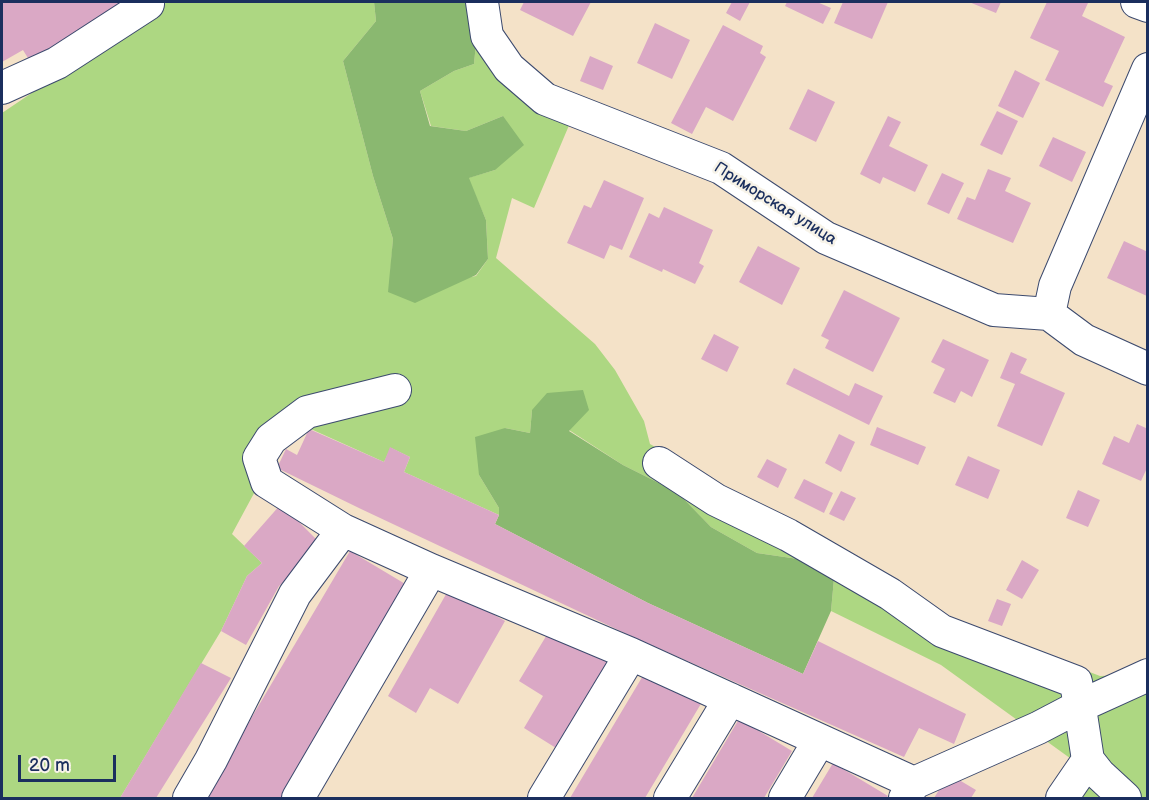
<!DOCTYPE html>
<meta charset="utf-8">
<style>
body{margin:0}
#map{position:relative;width:1149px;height:800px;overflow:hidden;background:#f4e2c8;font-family:"Balsamiq Sans",sans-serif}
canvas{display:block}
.frame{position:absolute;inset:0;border:3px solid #1b2f5e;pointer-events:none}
.scale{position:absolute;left:18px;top:755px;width:98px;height:27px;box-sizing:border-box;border:3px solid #1b2f5e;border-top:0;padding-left:8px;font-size:18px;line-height:21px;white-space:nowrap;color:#1b2f5e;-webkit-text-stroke:4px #f7f3e8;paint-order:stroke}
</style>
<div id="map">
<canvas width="1149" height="800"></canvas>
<div class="frame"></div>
<div class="scale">20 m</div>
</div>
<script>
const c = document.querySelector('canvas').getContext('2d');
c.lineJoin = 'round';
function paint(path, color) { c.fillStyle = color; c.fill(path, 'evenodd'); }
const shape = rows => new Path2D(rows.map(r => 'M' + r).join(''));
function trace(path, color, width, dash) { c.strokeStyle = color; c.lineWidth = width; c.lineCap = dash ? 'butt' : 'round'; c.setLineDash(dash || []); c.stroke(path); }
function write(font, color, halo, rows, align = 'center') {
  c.font = font + ' "Balsamiq Sans",sans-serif'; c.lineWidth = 5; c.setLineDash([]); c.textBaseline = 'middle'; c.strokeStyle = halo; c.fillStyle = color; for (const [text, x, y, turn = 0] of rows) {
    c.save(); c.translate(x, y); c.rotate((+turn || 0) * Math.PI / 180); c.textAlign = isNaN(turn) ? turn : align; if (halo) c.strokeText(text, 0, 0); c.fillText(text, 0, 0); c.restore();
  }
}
const green = shape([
 [167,2,374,2,376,21,343,61,373,176,393,239,389,292,476,276,488,259,486,220,468,178,495,170,503,116,466,131,431,126,420,91,454,71,474,64,476,43,570,123,534,208,512,198,496,258,595,344,615,370,644,421,650,444,922,599,966,630,1074,666,1100,676,1126,675,1147,665,1147,798,1049,798,1074,761,941,665,831,611,835,568,805,560,757,553,711,527,677,492,623,465,569,430,532,410,530,433,505,428,479,475,499,508,499,515,404,472,410,457,391,448,384,462,293,421,232,534,262,563,247,576,221,631,120,798,2,798,2,113]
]);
const forest = shape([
 [374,2,467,2,476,43,474,64,454,71,420,91,430,126,466,131,503,116,524,145,495,170,469,178,486,220,488,259,476,275,415,303,388,292,393,239,373,176,343,61,376,21],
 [583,390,589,410,569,431,623,465,677,492,711,527,757,553,805,560,835,568,831,611,803,674,648,603,495,524,499,515,499,508,479,475,475,437,505,428,530,433,532,410,547,393]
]);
const building = shape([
 [2,2,131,2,31,63,23,50,2,62],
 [524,2,591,2,573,36,520,10],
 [732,2,750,2,740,21,726,13],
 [787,2,817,2,831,8,823,24,785,6],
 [843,2,888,2,872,39,834,23],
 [969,2,1001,2,996,13],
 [1047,2,1085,2,1088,3,1082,16,1125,37,1104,82,1113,86,1103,107,1045,80,1059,51,1030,38],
 [655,23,690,40,672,79,637,63],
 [723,25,763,46,760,53,766,57,733,121,706,107,692,134,671,123],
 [590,56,613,66,603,90,580,81],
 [1015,70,1040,83,1023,118,998,106],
 [808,89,835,102,816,142,789,129],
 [997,111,1018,121,1002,155,980,145],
 [888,116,901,122,889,146,928,165,915,192,883,177,880,184,860,174],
 [1053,137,1086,152,1072,182,1039,166],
 [988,169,1011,178,1005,191,1031,203,1013,243,957,219,967,197,975,200],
 [942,173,964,183,949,214,927,204],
 [604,180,644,198,622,250,610,245,604,259,567,243,584,205,591,208],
 [664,207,713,230,699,263,704,266,695,284,663,269,662,272,629,257,649,213,659,218],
 [1124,241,1148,252,1147,296,1107,278],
 [758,246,800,268,782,305,739,282],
 [844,290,900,318,873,372,825,348,829,340,821,336],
 [714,334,739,347,727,372,701,359],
 [943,339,989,360,972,397,961,391,955,403,933,393,945,369,931,362],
 [1011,352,1027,359,1020,373,1065,393,1042,446,997,426,1015,384,1000,378],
 [794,368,849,396,855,383,883,396,869,425,786,384],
 [1137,424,1148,429,1148,466,1141,481,1102,464,1114,436,1129,443],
 [877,427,926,447,918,465,870,445],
 [309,429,384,462,390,447,410,457,404,472,499,515,495,524,648,603,803,674,818,641,966,714,954,744,919,728,904,757,631,636,361,509,277,468,286,449,297,455],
 [839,434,855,442,841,472,825,463],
 [968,456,1000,470,988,499,955,485],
 [767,459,787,469,778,488,757,477],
 [804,479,833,493,824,513,794,498],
 [1078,490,1100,500,1088,527,1066,518],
 [841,491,856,498,844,521,829,514],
 [281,504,322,545,279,586,246,645,221,631,247,576,262,563,244,546],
 [350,551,407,585,281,798,204,798],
 [1022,560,1039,570,1022,599,1006,590],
 [449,589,505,621,458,704,430,688,416,713,388,696],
 [997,599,1011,604,1002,626,988,621],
 [551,628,608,663,556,748,524,728,543,696,519,681],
 [201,663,231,678,156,798,120,798],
 [647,669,702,702,645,798,570,798],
 [739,719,792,751,764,798,692,798],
 [833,763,888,796,886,798,812,798],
 [949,774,976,790,971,798,934,798]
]);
const minor = shape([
 [482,2,487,36,509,68,545,99,721,168,826,238,994,310,1049,314,1084,340,1148,369],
 [1137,2,1148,6],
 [2,88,57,63,148,4],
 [1049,314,1055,286,1148,69],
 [659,463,716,500,788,535,890,594,942,631,1076,682,1088,760,1062,798],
 [343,530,267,482,259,458,271,439,307,412,395,390],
 [1088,760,1099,774,1125,798],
 [189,798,211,760,295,594,343,530,431,570],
 [298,798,431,570,631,654,914,783],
 [544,798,631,654],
 [670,798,730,699],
 [785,798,819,741],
 [905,798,914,783,1038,728,1080,706,1148,675]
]);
const streetNames = [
 ["Приморская улица",775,204,32]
];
paint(green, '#add782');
paint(forest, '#8ab870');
paint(building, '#daa8c5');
trace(minor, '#3c4a6e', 34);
trace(minor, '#fff', 32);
write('16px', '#1b2f5e', '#f7f3e8', streetNames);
</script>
